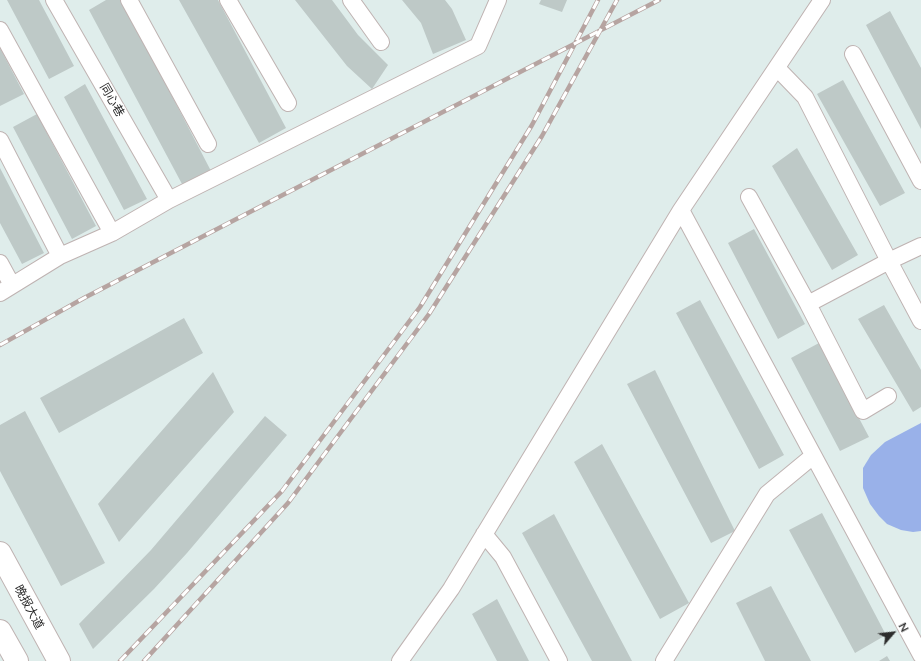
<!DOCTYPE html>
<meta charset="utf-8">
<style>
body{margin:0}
#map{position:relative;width:921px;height:661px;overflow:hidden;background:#dfedeb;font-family:Lato,sans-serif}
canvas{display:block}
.north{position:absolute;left:873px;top:613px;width:40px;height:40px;-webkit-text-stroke:3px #fff;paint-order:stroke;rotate:62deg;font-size:11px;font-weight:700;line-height:16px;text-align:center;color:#2c2c2c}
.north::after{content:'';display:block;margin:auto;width:14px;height:18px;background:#2c2c2c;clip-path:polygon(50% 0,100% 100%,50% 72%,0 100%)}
</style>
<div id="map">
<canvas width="921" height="661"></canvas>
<div class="north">N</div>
</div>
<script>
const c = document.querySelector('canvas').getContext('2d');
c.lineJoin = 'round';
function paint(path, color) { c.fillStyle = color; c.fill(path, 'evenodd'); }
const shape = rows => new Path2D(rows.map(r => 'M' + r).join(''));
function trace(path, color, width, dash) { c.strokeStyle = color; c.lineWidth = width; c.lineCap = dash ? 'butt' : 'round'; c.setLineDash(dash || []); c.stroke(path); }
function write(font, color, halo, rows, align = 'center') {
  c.font = font + ' Lato,"Noto Sans SC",sans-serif'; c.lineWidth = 3; c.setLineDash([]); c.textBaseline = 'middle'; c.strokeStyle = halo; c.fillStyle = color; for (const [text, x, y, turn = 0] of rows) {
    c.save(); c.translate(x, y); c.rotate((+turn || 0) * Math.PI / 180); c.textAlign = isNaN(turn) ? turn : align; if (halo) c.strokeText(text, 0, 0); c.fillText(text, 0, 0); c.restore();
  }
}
const pitch = shape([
 [921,423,921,531,913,532,901,530,887,524,879,516,870,504,863,488,863,468,871,455,885,442]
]);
const building = shape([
 [7,0,39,0,74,66,49,79],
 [106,0,122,0,211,171,182,184,89,10],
 [179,0,218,0,286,128,259,143],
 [295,0,332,0,358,35,388,65,372,89,347,66],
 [402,0,445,0,452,9,466,40,433,54,421,23],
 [541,0,567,0,562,12,539,4],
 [890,11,921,68,921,129,866,25],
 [0,48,24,94,0,106],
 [843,80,905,193,880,206,817,94],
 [85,84,147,199,124,210,64,97],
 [37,114,96,226,72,239,13,127],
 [797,148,858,255,832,270,772,166],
 [0,168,44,253,22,264,0,223],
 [754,229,805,324,778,339,728,243],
 [700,300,784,455,759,469,676,313],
 [884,305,921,370,921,407,913,412,858,319],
 [184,318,203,353,59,433,40,398],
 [819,343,869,437,840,451,791,358],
 [655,370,735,531,711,543,627,384],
 [213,372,234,412,119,542,98,504],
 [25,411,105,563,61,586,0,471,0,425],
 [265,416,287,435,187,553,154,589,93,649,79,624,151,550],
 [602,444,689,603,660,619,574,462],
 [822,513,886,635,855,653,789,530],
 [554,514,632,661,592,661,522,533],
 [771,586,811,661,765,661,736,603],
 [497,599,529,661,497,661,472,614],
 [887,656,890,661,879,661]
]);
const minor = shape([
 [54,0,169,200],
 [129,0,208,144],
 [228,0,288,103],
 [351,0,381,42],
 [0,30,112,233],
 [853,54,921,181],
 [777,68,805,97,889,261,921,321],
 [0,140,60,256],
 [749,197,808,304,863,411,888,396],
 [681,210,921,655],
 [0,263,12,285],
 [0,293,60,256,112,233,169,200,478,46,498,0],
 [808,304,889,261,921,246],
 [484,534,503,557,559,661],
 [400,661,451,589,681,210,822,0],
 [664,661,767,494,813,456]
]);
const secondary = shape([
 [0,553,59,661],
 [0,631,17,661]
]);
const rail = shape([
 [0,345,84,298,659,0],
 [120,661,282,491,420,307,532,125,598,0],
 [144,661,288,503,429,314,542,136,617,0]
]);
const streetNames = [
 ["同心巷",112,100,60],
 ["晚报大道",29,607,62]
];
paint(pitch, '#99b1e9');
paint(building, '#bec9c7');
trace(minor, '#bfb3b2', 18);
trace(secondary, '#bfb3b2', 24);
trace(minor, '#fff', 16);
trace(secondary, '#fff', 22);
trace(rail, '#b6a4a1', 4.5);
trace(rail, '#fff', 3, [9]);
write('12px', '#2c2c2c', '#fff', streetNames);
</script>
